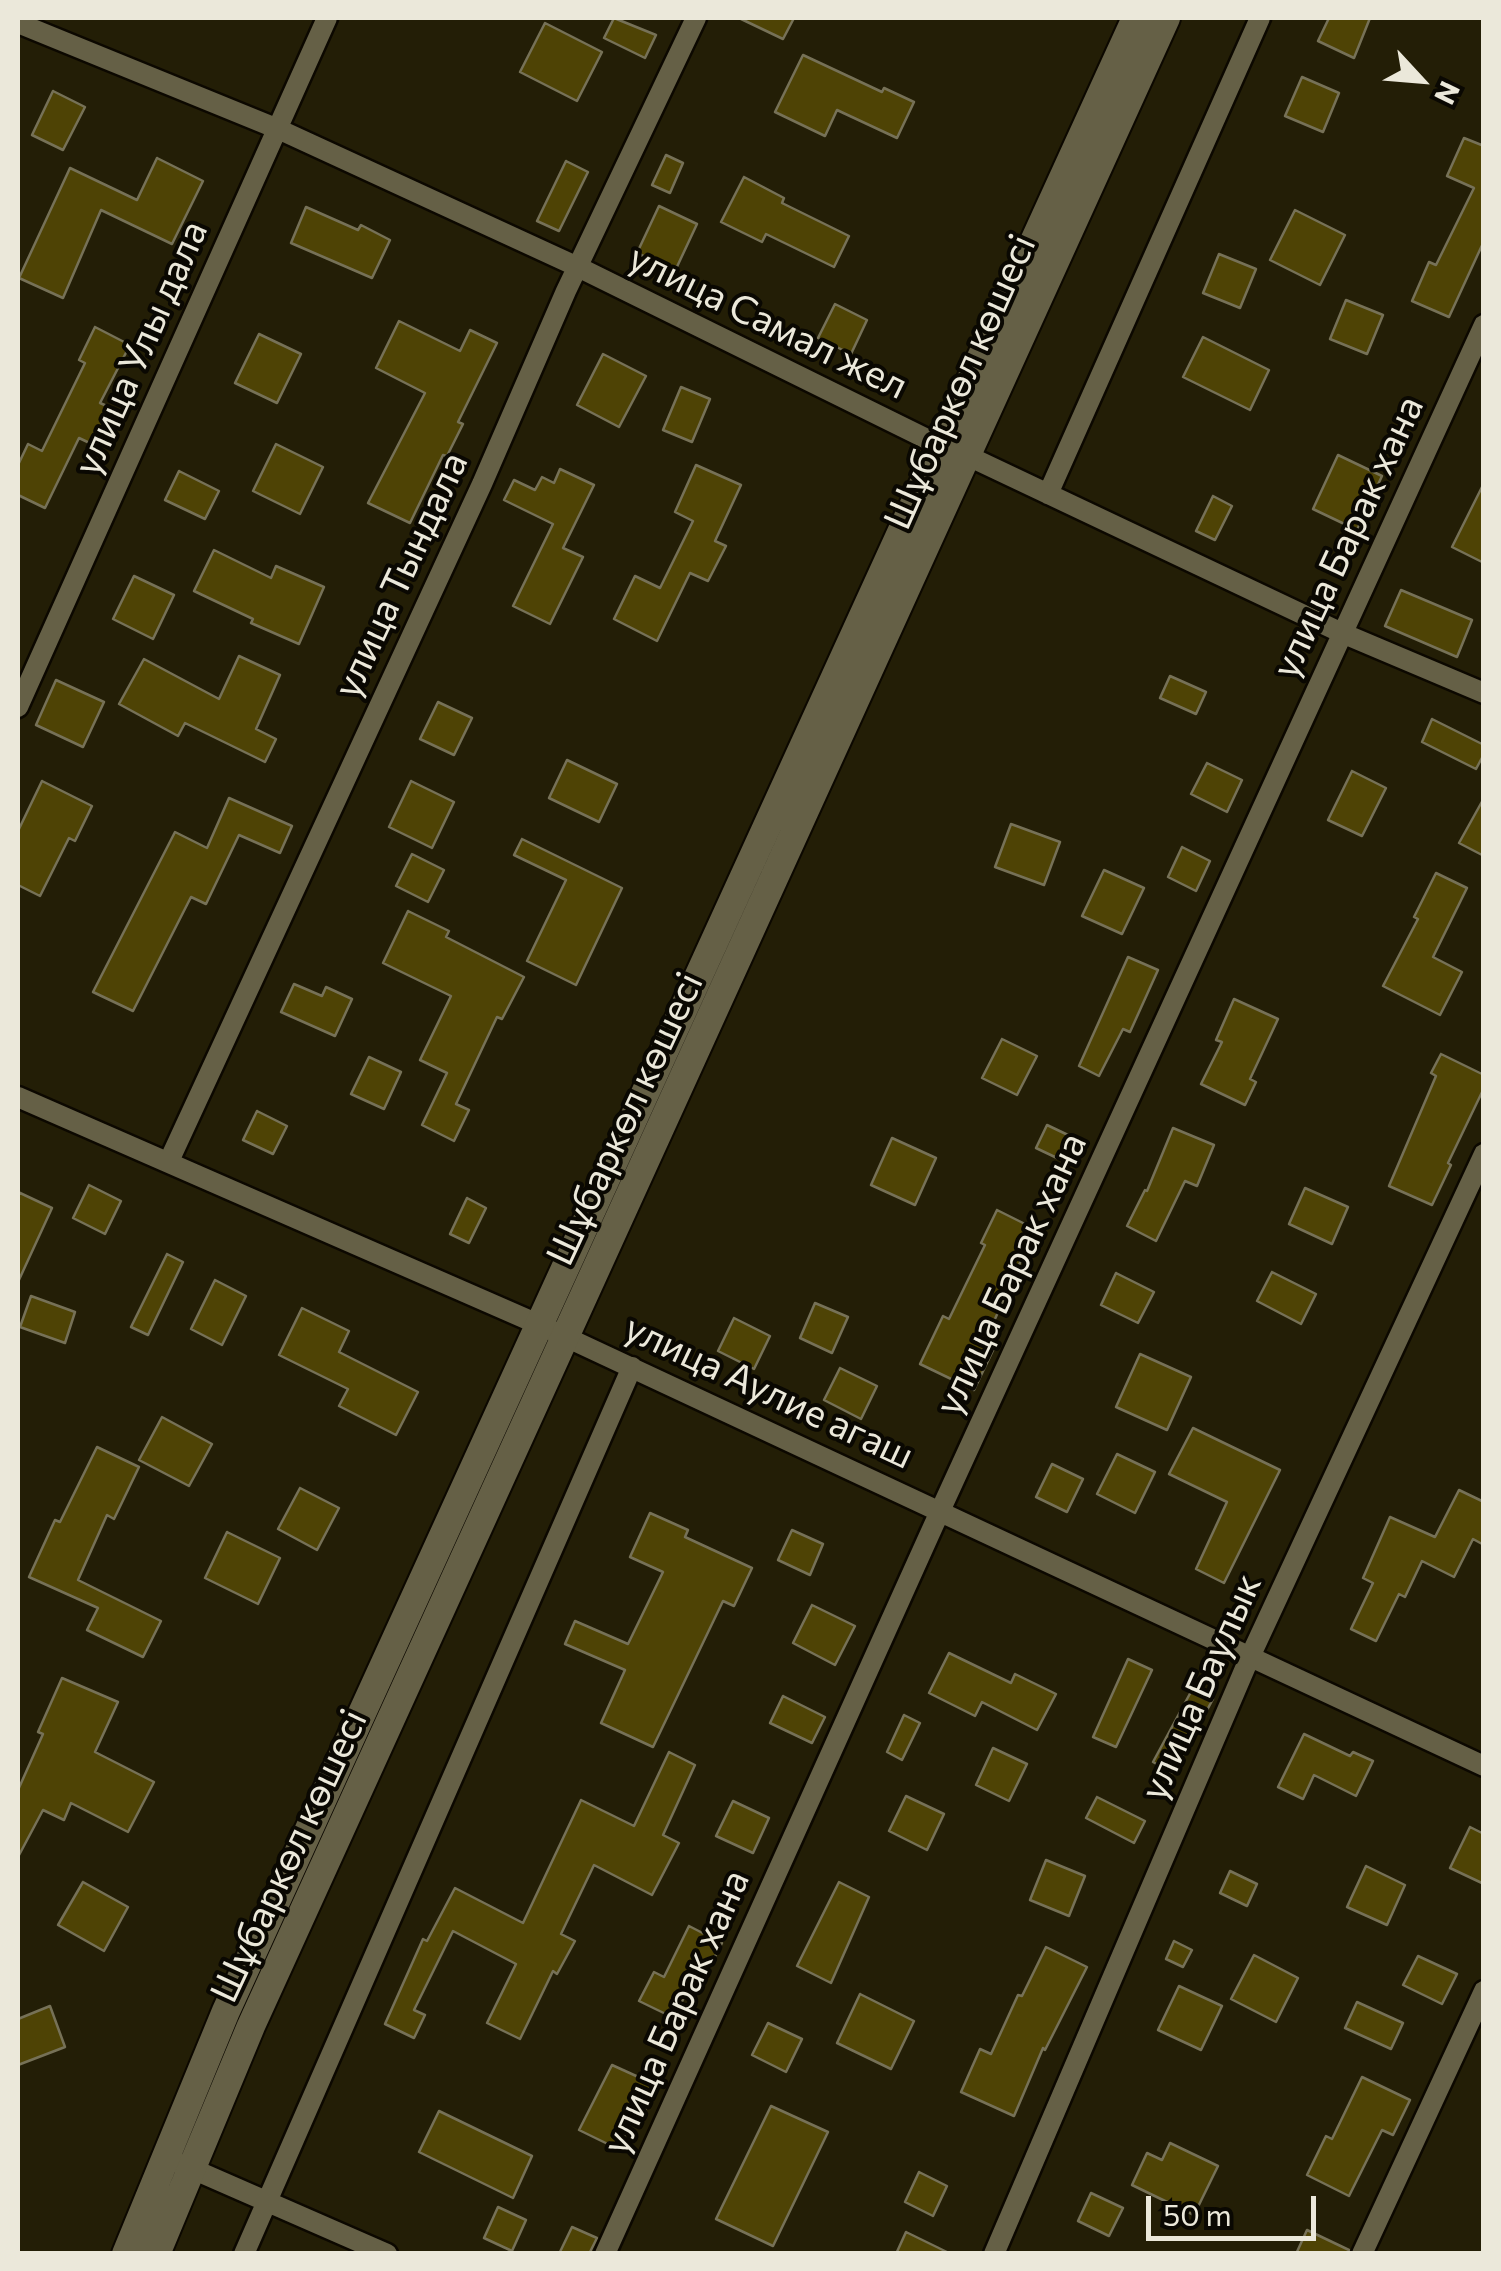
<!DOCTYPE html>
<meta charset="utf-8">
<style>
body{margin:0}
#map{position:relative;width:1501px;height:2271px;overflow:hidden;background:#231e06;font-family:Commissioner,sans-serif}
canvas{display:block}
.frame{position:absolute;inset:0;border:20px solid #ebe8da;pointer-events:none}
.north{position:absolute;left:1371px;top:30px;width:100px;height:100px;-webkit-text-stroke:8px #0a0802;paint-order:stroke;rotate:116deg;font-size:28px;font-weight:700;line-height:40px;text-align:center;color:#ebe8da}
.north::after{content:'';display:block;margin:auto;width:35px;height:45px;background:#ebe8da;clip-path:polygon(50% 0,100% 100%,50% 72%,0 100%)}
.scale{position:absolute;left:1146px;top:2196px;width:170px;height:45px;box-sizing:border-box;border:5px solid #ebe8da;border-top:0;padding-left:12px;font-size:30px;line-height:35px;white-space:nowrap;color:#ebe8da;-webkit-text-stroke:8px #0a0802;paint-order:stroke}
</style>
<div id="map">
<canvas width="1501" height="2271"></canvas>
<div class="frame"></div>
<div class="north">N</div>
<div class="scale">50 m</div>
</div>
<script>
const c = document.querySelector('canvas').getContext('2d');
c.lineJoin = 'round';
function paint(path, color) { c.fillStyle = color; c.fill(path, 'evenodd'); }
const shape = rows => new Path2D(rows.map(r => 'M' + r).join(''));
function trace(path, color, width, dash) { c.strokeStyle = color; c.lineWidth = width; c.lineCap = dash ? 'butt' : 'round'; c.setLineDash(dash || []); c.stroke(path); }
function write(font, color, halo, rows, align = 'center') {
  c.font = font + ' Commissioner,sans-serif'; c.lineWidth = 8; c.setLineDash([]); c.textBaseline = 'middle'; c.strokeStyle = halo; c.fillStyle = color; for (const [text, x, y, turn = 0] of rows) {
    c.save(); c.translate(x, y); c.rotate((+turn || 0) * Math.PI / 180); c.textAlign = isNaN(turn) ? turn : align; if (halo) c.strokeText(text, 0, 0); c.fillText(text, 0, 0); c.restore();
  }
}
const building = shape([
 [614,18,656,35,645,58,604,38,614,18],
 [739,18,794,18,783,39,739,18],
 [1329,18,1370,18,1354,58,1318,41,1329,18],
 [545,23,602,52,577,101,520,72,545,23],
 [803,55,882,92,884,88,914,102,897,138,837,110,825,136,775,112,803,55],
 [1302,77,1339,93,1323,132,1285,116,1302,77],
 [53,91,85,107,63,150,32,135,53,91],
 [1464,138,1484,146,1484,241,1449,317,1412,301,1429,262,1436,265,1474,188,1447,176,1464,138],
 [666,155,683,163,670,193,652,185,666,155],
 [157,158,203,181,172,244,101,210,63,298,19,278,70,168,137,200,157,158],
 [566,161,588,172,559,231,537,221,566,161],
 [744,177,784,198,782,203,849,236,834,267,766,234,762,242,721,222,744,177],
 [659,206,697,224,675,271,637,253,659,206],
 [306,207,358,230,361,225,390,240,372,278,291,243,306,207],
 [1295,210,1345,235,1320,285,1270,260,1295,210],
 [1219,254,1256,269,1240,308,1203,293,1219,254],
 [1346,300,1383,315,1367,354,1330,339,1346,300],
 [835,304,867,320,851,354,818,338,835,304],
 [399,321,460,351,470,330,497,343,458,422,463,424,447,456,443,455,410,523,368,503,425,393,376,368,399,321],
 [95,327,130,345,100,403,114,409,96,446,79,438,45,508,18,495,18,465,28,444,42,451,85,363,79,360,95,327],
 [259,334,301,354,277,403,235,383,259,334],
 [1203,337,1269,370,1250,410,1183,377,1203,337],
 [603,354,646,376,619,427,577,405,603,354],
 [681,387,710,399,692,442,663,430,681,387],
 [276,444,323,467,300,514,253,491,276,444],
 [1338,455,1382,476,1357,530,1313,509,1338,455],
 [696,465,741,485,715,541,726,546,708,581,690,573,657,641,614,619,635,576,660,588,693,521,675,512,696,465],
 [560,469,594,485,563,548,583,557,550,624,513,606,553,524,504,500,514,480,535,490,542,477,554,483,560,469],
 [179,471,219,491,205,519,165,500,179,471],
 [1484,483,1484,563,1452,547,1484,483],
 [1213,496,1232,506,1215,540,1196,531,1213,496],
 [214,550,271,578,276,566,324,587,299,644,251,623,253,619,194,591,214,550],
 [134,576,174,595,153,639,113,619,134,576],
 [1401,590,1472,620,1457,657,1385,626,1401,590],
 [239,656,280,675,256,729,276,739,265,762,185,723,178,736,119,704,144,659,219,699,239,656],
 [1170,676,1206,692,1196,714,1160,698,1170,676],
 [56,680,104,702,83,747,36,725,56,680],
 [438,702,472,718,454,755,420,739,438,702],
 [1432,719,1484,745,1484,754,1476,769,1422,742,1432,719],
 [567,760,617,784,599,822,549,798,567,760],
 [1207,763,1242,780,1227,812,1191,794,1207,763],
 [1352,771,1386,788,1362,836,1328,820,1352,771],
 [42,781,92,806,75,841,69,838,40,896,18,885,18,831,42,781],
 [411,781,454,802,432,848,389,827,411,781],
 [229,798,292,826,280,853,239,835,206,904,191,897,133,1011,93,992,175,832,207,848,229,798],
 [1484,798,1484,856,1459,843,1484,798],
 [1011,824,1060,842,1044,885,995,867,1011,824],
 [522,839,622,888,576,985,527,961,566,880,514,855,522,839],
 [1182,847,1210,861,1196,891,1168,877,1182,847],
 [412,854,444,870,428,902,396,886,412,854],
 [1104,870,1144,888,1122,934,1082,916,1104,870],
 [1436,873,1467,888,1433,957,1462,972,1440,1015,1383,986,1418,919,1414,917,1436,873],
 [408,911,449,931,446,937,524,977,502,1019,497,1017,456,1104,469,1110,454,1141,422,1125,447,1073,420,1060,451,996,383,963,408,911],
 [1128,957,1158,970,1130,1032,1123,1029,1099,1076,1079,1066,1128,957],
 [294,984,322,996,326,987,352,999,335,1036,281,1012,294,984],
 [1234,999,1278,1019,1250,1079,1256,1082,1245,1105,1201,1084,1222,1042,1216,1040,1234,999],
 [1002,1039,1037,1056,1017,1095,982,1078,1002,1039],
 [1441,1054,1484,1075,1484,1088,1448,1163,1451,1165,1432,1205,1389,1186,1436,1076,1431,1073,1441,1054],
 [369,1057,401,1072,384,1109,351,1094,369,1057],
 [257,1111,287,1126,273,1154,243,1140,257,1111],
 [1047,1125,1068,1135,1057,1158,1036,1148,1047,1125],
 [1173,1128,1214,1145,1197,1186,1185,1181,1156,1241,1127,1226,1145,1190,1147,1191,1173,1128],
 [892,1138,936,1158,915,1205,871,1185,892,1138],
 [89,1185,121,1201,105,1234,73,1218,89,1185],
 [1305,1188,1348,1207,1332,1244,1289,1224,1305,1188],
 [18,1192,52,1208,18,1282,18,1192],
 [467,1198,486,1208,469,1243,450,1234,467,1198],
 [997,1210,1035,1229,987,1337,997,1342,974,1390,920,1364,943,1316,949,1319,985,1245,981,1243,997,1210],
 [167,1254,183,1262,148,1335,131,1327,167,1254],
 [1272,1272,1316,1294,1301,1324,1257,1301,1272,1272],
 [1116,1273,1154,1292,1138,1323,1101,1305,1116,1273],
 [215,1280,246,1296,222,1345,191,1329,215,1280],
 [31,1296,75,1312,65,1343,20,1327,31,1296],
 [815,1303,848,1317,832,1353,800,1338,815,1303],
 [302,1308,349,1331,339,1352,418,1392,396,1435,339,1406,348,1389,279,1355,302,1308],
 [734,1318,770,1336,754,1369,718,1351,734,1318],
 [1140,1354,1191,1377,1167,1430,1116,1407,1140,1354],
 [840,1368,877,1386,861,1419,824,1400,840,1368],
 [162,1417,212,1444,189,1486,139,1460,162,1417],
 [1193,1428,1280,1470,1224,1583,1196,1569,1227,1502,1169,1474,1193,1428],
 [97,1447,139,1467,114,1519,107,1515,78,1580,161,1621,143,1657,87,1630,98,1608,29,1577,55,1520,60,1522,97,1447],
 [1117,1454,1155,1472,1135,1513,1097,1494,1117,1454],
 [1052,1464,1083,1479,1067,1512,1036,1497,1052,1464],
 [300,1488,339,1508,317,1550,278,1529,300,1488],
 [1459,1490,1484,1502,1484,1545,1473,1539,1454,1577,1422,1561,1405,1597,1399,1594,1376,1641,1351,1629,1373,1583,1363,1578,1390,1517,1435,1537,1459,1490],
 [650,1513,688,1530,685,1537,752,1568,734,1606,723,1601,653,1747,601,1723,625,1670,565,1644,575,1621,628,1644,663,1572,630,1557,650,1513],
 [792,1530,823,1544,810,1575,778,1560,792,1530],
 [227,1532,280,1558,258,1604,205,1578,227,1532],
 [812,1605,855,1626,835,1665,793,1643,812,1605],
 [949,1653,1011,1683,1015,1674,1056,1694,1037,1730,982,1702,975,1716,929,1693,949,1653],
 [1128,1659,1152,1670,1116,1747,1093,1737,1128,1659],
 [62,1678,118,1702,95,1752,154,1782,128,1832,71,1803,64,1820,43,1810,18,1857,18,1790,43,1734,38,1732,62,1678],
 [1193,1688,1213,1699,1173,1773,1153,1762,1193,1688],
 [783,1696,825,1717,812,1743,770,1723,783,1696],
 [904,1715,920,1723,902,1760,887,1752,904,1715],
 [1304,1734,1350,1756,1353,1752,1373,1761,1356,1796,1314,1775,1303,1799,1278,1787,1304,1734],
 [993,1748,1027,1764,1009,1801,976,1785,993,1748],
 [669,1752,695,1765,663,1835,679,1843,652,1895,594,1865,561,1934,575,1941,557,1974,553,1971,520,2039,487,2023,516,1964,453,1931,414,2010,425,2015,414,2038,385,2024,423,1939,427,1941,455,1888,523,1923,581,1800,634,1826,669,1752],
 [906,1796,944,1814,927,1850,889,1831,906,1796],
 [1097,1797,1145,1821,1134,1843,1086,1818,1097,1797],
 [733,1801,769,1818,753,1853,716,1836,733,1801],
 [1470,1827,1484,1834,1484,1884,1450,1868,1470,1827],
 [1046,1860,1085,1876,1069,1916,1030,1900,1046,1860],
 [1366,1866,1405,1885,1387,1925,1347,1907,1366,1866],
 [1230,1871,1257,1884,1247,1906,1220,1893,1230,1871],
 [83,1882,128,1907,104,1951,58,1925,83,1882],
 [839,1882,869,1897,831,1983,797,1966,839,1882],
 [689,1926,722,1943,711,1964,702,1960,674,2018,639,2001,654,1972,664,1977,689,1926],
 [1174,1941,1192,1950,1183,1967,1166,1959,1174,1941],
 [1046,1947,1087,1967,1045,2050,1043,2048,1014,2116,961,2092,980,2049,991,2054,1018,1995,1022,1996,1046,1947],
 [1254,1955,1298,1978,1276,2022,1231,1999,1254,1955],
 [1418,1956,1457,1974,1442,2004,1403,1985,1418,1956],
 [1179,1986,1222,2006,1201,2050,1158,2030,1179,1986],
 [860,1994,914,2021,891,2069,837,2043,860,1994],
 [1357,2002,1403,2023,1391,2049,1345,2028,1357,2002],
 [50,2006,65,2047,18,2065,18,2019,50,2006],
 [768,2023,802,2039,786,2072,752,2055,768,2023],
 [612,2065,656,2085,641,2119,634,2116,618,2149,579,2130,612,2065],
 [1362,2077,1410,2100,1393,2135,1382,2130,1349,2196,1307,2175,1326,2136,1332,2139,1362,2077],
 [771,2106,828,2132,773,2246,716,2219,771,2106],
 [439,2111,532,2156,513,2198,419,2152,439,2111],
 [1170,2143,1218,2166,1194,2215,1132,2185,1147,2153,1162,2160,1170,2143],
 [919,2172,947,2186,933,2216,905,2202,919,2172],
 [1091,2193,1123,2208,1109,2236,1078,2221,1091,2193],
 [498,2207,526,2220,512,2251,484,2238,498,2207],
 [572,2227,597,2238,589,2254,559,2254,572,2227],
 [1307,2230,1349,2250,1348,2254,1296,2254,1307,2230],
 [906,2232,951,2254,896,2254,906,2232]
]);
const street = shape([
 [18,23,278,129,578,267,939,445,968,456,1342,633,1484,693],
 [1048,494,1260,18],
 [18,707,327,18],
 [18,1097,540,1325,1484,1766],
 [169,1161,482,484,566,291,696,18],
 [181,2164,387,2254],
 [244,2254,632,1367],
 [605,2254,941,1509,1484,325],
 [994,2254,1249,1659,1484,1154],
 [1362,2254,1484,1991]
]);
const secondary = shape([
 [126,2254,226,2011,1136,18],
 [156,2254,251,2026,1166,18]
]);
const streetNames = [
 ["улица Самал жел",768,322,26],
 ["улица Улы дала",141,348,-66],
 ["Шұбаркөл көшесі",960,382,-66],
 ["улица Барак хана",1348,537,-65],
 ["улица Тындала",401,575,-65],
 ["Шұбаркөл көшесі",625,1119,-65],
 ["улица Барак хана",1011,1274,-65],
 ["улица Аулие агаш",769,1392,25],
 ["улица Баулык",1201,1687,-66],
 ["Шұбаркөл көшесі",289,1856,-65],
 ["улица Барак хана",676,2012,-66]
];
paint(building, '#4e4305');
trace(building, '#767157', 2.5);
trace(street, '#0c0800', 25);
trace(secondary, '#0c0800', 32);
trace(street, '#656046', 20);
trace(secondary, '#656046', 28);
write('38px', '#ebe8da', '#0a0802', streetNames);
</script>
